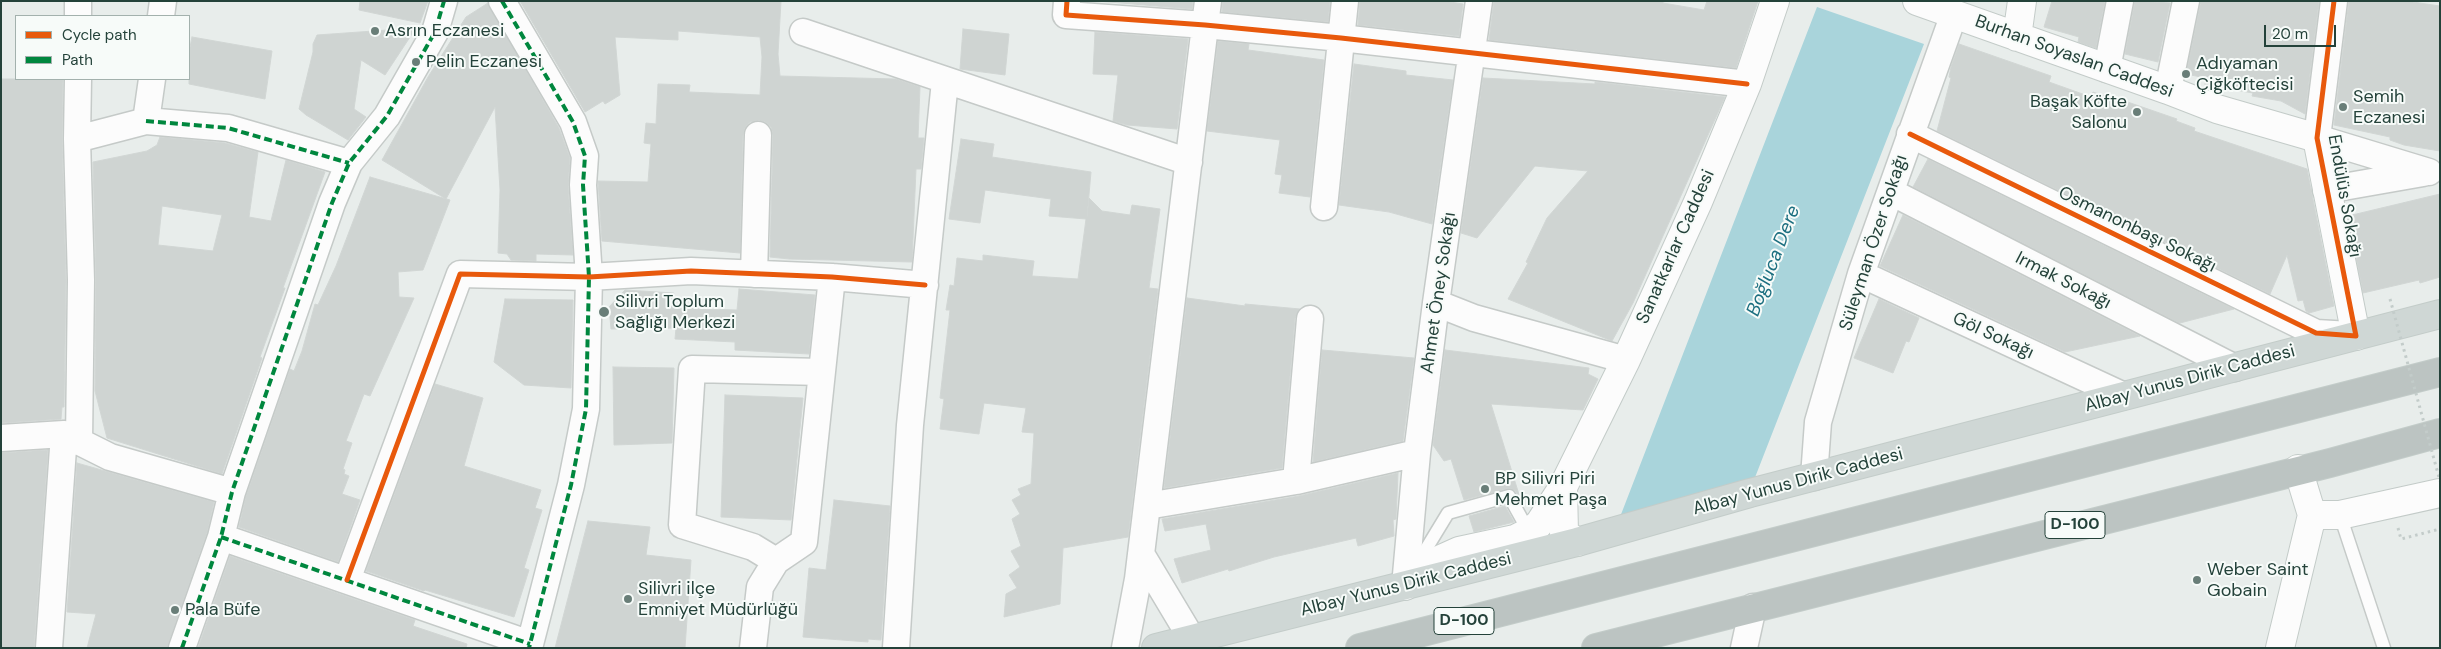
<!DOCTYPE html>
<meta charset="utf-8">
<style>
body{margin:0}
#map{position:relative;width:2441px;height:649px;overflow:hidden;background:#e8edeb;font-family:"DM Sans",sans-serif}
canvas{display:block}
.frame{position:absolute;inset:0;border:2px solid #24423a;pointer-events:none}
.legend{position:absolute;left:15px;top:15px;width:175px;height:65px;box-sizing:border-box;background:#f7fbf9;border:1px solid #a3b1ad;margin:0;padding:6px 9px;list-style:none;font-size:15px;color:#24423a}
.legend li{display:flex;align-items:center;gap:10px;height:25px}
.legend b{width:25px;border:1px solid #a3b1ad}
.scale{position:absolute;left:2264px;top:25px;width:72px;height:22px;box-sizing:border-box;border:2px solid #24423a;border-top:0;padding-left:6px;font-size:15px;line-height:18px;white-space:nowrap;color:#24423a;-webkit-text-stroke:4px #f7fbf9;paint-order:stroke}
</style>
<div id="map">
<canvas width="2441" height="649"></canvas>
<div class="frame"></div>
<ul class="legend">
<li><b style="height:6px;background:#e8590c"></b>Cycle path</li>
<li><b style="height:6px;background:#00873e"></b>Path</li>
</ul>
<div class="scale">20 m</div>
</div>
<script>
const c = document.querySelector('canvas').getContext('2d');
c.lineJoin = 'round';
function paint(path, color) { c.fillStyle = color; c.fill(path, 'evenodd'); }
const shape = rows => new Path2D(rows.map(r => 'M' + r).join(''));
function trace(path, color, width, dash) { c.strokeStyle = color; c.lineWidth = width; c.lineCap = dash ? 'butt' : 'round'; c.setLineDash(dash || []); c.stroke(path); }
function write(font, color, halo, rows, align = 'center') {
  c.font = font + ' "DM Sans",sans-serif'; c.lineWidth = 4; c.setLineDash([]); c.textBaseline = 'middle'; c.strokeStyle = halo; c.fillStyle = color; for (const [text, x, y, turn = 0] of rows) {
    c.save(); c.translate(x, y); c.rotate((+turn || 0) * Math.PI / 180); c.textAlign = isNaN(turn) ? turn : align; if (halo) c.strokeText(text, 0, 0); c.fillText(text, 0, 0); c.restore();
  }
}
const water = shape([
 [1817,7,1924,44,1754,480,1683,498,1620,517]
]);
const building = shape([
 [360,1,428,1,420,23,359,10,360,1],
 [520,1,781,1,778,54,780,76,896,79,920,87,918,138,924,138,921,169,916,169,912,262,789,259,770,257,773,135,771,127,765,122,759,120,750,122,745,128,743,135,740,253,602,241,598,181,648,182,651,144,644,143,646,123,656,124,658,84,690,85,689,92,760,95,762,57,760,37,678,31,678,40,615,37,620,95,605,104,603,101,585,112,520,1],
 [1097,1,1193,1,1192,9,1097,1],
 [1223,1,1330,1,1328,22,1222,12,1223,1],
 [1360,1,1443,1,1463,4,1459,36,1358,25,1360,1],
 [1494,1,1663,1,1663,3,1704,10,1707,1,1758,1,1736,68,1489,40,1494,1],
 [2052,1,2105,1,2096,48,2078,42,2079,37,2044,27,2052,1],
 [2135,1,2170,3,2158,62,2125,54,2135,1],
 [2201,1,2319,1,2305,114,2281,101,2252,96,2253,93,2205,85,2206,78,2186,74,2201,1],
 [2349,1,2406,1,2440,6,2440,151,2404,145,2390,140,2390,137,2334,125,2349,1],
 [488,3,559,128,570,158,568,186,573,255,536,254,536,261,511,260,507,254,498,253,500,190,495,107,446,199,382,160,428,77,466,17,488,3],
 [416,28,385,75,361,60,354,109,366,117,348,140,306,115,299,109,313,52,313,44,317,35,416,28],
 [963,29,1009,34,1005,75,960,69,963,29],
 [1095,32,1188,39,1177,129,1127,125,1113,121,1118,75,1093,74,1095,32],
 [192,37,272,51,265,99,189,84,189,52,192,37],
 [1218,41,1249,44,1248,50,1324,60,1310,197,1279,193,1282,175,1275,174,1280,140,1207,131,1218,41],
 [1959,44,2051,76,2049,82,2091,97,2093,92,2116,100,2116,98,2177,119,2176,121,2195,128,2194,131,2307,169,2334,306,2309,313,2306,311,2303,300,2298,301,2287,255,2270,294,1937,131,1951,78,1949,77,1951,67,1959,44],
 [1354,64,1406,71,1406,75,1453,80,1432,224,1389,212,1339,205,1354,64],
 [1483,78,1595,84,1595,82,1725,97,1633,303,1612,341,1508,299,1528,263,1526,262,1547,218,1588,171,1535,166,1477,238,1461,233,1483,78],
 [1,79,63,79,62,139,66,280,64,407,62,407,61,419,1,423,1,79],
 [160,137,225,143,258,152,249,217,271,221,286,160,325,172,283,288,285,288,260,357,262,358,222,474,107,438,95,391,96,280,93,162,147,151,157,145,160,137],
 [162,206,222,215,213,251,158,245,162,206],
 [961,139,994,144,992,157,1091,172,1087,217,1089,198,1102,211,1130,215,1132,205,1160,209,1149,288,1158,289,1128,537,1063,548,1060,604,1004,617,1006,594,1017,588,1009,575,1020,567,1011,551,1021,546,1012,519,1020,514,1012,500,1021,495,1018,489,1031,484,1034,433,1022,432,1026,408,984,403,979,434,940,429,944,399,940,398,950,310,946,310,950,285,954,286,957,258,983,261,983,255,1034,261,1032,276,1078,279,1086,219,1049,216,1051,199,985,190,980,223,949,219,961,139],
 [1928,159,2234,309,2180,323,2177,322,1913,187,1928,159],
 [370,177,450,200,423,270,398,272,399,297,414,298,370,396,364,394,346,441,352,443,343,469,345,470,344,474,349,476,342,494,360,500,338,562,239,527,246,496,290,369,294,371,302,351,315,304,318,305,336,266,370,177],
 [2440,194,2440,277,2420,283,2419,280,2363,293,2348,216,2440,194],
 [1903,215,2140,336,2065,352,1880,266,1903,215],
 [739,289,815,295,809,354,735,350,735,342,675,339,676,328,611,329,609,307,625,290,674,293,673,308,737,310,739,289],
 [1187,298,1245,306,1245,304,1300,309,1295,318,1282,468,1164,488,1187,298],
 [505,299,573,300,571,388,524,385,494,362,505,299],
 [1879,299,1919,318,1909,342,1906,341,1893,373,1854,358,1879,299],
 [1322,350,1414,358,1403,441,1313,462,1322,350],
 [1445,350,1589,368,1588,374,1598,379,1583,410,1491,404,1521,501,1516,492,1510,488,1464,500,1451,459,1444,461,1433,445,1445,350],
 [613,367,674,368,672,443,614,445,613,367],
 [435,384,483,398,464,466,541,490,535,508,542,510,524,568,529,570,514,617,425,590,424,591,366,571,435,384],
 [725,395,803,398,791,520,721,517,725,395],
 [48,450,34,648,1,648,1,453,48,450],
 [77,463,214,502,207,533,167,648,87,648,96,614,67,612,77,463],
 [1398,473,1396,519,1393,520,1394,536,1358,546,1356,538,1274,557,1229,571,1228,569,1182,583,1174,559,1211,550,1206,524,1165,531,1162,519,1299,496,1398,473],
 [834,500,890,506,881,640,868,639,868,642,803,637,809,568,826,570,834,500],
 [1505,506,1514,522,1474,532,1469,516,1505,506],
 [588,521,650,527,646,555,691,560,685,648,555,648,588,521],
 [230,556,415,620,413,626,467,644,466,648,198,648,230,556]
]);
const path = shape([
 [2398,528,2401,539,2440,529]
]);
const lane = shape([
 [2340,515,2384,648],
 [1417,564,1448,513,1509,496,1529,532]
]);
const street = shape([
 [502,1,573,122,585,156,583,185,589,277,586,409,571,485,529,648],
 [1067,1,1066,15,1205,25,1341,38,1747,84],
 [2334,1,2317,138,2429,172],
 [78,16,78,1],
 [161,16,163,1],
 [803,32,1189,162],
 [2107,69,2120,1],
 [2168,90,2186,1],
 [146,121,228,128,349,163],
 [1910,134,2316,333,2351,335],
 [77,139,78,79],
 [2326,190,2423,173],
 [1891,192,2235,368],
 [1324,207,1345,1],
 [754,274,758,135],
 [1861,274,2124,396],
 [1436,303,1474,318,1626,360],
 [1,438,64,434,110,457,232,492],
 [79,442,81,280,77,139,146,121,152,79],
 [1814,477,1818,422,1861,274,1954,14],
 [1296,481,1310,319],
 [1147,506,1296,481,1417,453],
 [221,537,530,644],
 [1141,554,1192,639],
 [776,561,753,547,682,525,692,369,822,372],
 [347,580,460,274,589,277,691,271,832,277,925,285],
 [1405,586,1417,453,1436,303,1479,1],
 [49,648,64,434],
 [182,648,221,537,232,492,332,203,349,163,387,116,435,32,444,1],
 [753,648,760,587,776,561,804,542,832,277],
 [896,648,910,425,945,81],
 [1125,648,1138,579,1208,1],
 [1744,648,1753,607]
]);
const secondary = shape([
 [1917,1,2168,90,2217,109,2317,138,2356,336],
 [2017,37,2022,1],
 [1563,487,1564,533,1577,542],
 [2312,515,2340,515,2440,493],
 [1405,586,1430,564,1459,551,1515,539,1529,532,1539,524,1563,487,1626,360,1698,202,1747,84,1775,1],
 [2280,648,2312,515,2298,469]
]);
const primary = shape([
 [1156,648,1577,542,1750,493,2440,314]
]);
const highway = shape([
 [1360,648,2440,372],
 [1596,648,2330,463,2440,433]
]);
const pathBridge = shape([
 [2390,299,2440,481]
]);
const quiet = shape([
 [502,1,573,122,585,156,583,185,589,277,586,409,571,485,529,648],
 [146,121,228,128,349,163],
 [221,537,530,644],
 [182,648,221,537,232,492,332,203,349,163,387,116,435,32,444,1]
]);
const cycleway = shape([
 [1067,1,1066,15,1205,25,1341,38,1747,84],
 [1910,134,2316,333,2356,336,2317,138,2334,1],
 [347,580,460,274,589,277,691,271,832,277,925,285]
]);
const markers = [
 [375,31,5,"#697e78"],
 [416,62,5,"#697e78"],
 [2186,74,5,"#697e78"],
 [2343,107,5,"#697e78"],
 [2137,112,5,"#697e78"],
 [604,312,6,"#697e78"],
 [1485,489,5,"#697e78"],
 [2197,580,5,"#697e78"],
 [628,599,5,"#697e78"],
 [175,610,5,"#697e78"]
];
const shields = [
 [2075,525,60],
 [1464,621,60]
];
const shieldNames = [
 ["D-100",2075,525],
 ["D-100",1464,621]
];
const poiNames = [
 ["Asrın Eczanesi",385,31],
 ["Pelin Eczanesi",426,62],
 ["Adıyaman",2196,64],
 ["Çiğköftecisi",2196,85],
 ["Semih",2353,97],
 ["Eczanesi",2353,118],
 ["Başak Köfte",2127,102,"right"],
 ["Salonu",2127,123,"right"],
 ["Silivri Toplum",615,302],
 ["Sağlığı Merkezi",615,323],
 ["BP Silivri Piri",1495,479],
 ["Mehmet Paşa",1495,500],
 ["Weber Saint",2207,570],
 ["Gobain",2207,591],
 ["Silivri ilçe",638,589],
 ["Emniyet Müdürlüğü",638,610],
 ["Pala Büfe",185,610]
];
const streetNames = [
 ["Burhan Soyaslan Caddesi",2074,57,20],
 ["Endülüs Sokağı",2344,196,80],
 ["Osmanonbaşı Sokağı",2137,230,26],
 ["Süleyman Özer Sokağı",1874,243,-72],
 ["Sanatkarlar Caddesi",1676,247,-66],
 ["Irmak Sokağı",2063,281,27],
 ["Ahmet Öney Sokağı",1439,293,-82],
 ["Göl Sokağı",1993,336,25],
 ["Albay Yunus Dirik Caddesi",2190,379,-15],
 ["Albay Yunus Dirik Caddesi",1798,482,-15],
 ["Albay Yunus Dirik Caddesi",1406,585,-14]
];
const waterNames = [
 ["Boğluca Dere",1774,261,-69]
];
paint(water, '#a9d4db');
paint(building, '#cfd4d2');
trace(building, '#d1d6d4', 1);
trace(lane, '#c5cac8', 15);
trace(street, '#c5cac8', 29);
trace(secondary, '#c3cbc8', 30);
trace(primary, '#c3ccc9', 30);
trace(highway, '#c3ccc9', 30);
trace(path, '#c3ccca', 3, [2.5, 4]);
trace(lane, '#fcfcfc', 12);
trace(street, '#fcfcfc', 26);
trace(secondary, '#fcfcfc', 28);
trace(primary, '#cfd7d5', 28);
trace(highway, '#bcc4c2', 28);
trace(pathBridge, '#c3ccca', 3, [2.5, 4]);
trace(quiet, '#00873e', 4, [8, 4]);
trace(cycleway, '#e8590c', 5);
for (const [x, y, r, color] of markers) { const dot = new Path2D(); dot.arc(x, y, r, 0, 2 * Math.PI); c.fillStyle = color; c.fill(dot); trace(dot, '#f7fbf9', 2); }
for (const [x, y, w] of shields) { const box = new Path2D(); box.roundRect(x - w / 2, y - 13.5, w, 27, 4); c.fillStyle = '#f7fbf9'; c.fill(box); trace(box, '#24423a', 1); }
write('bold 16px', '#24423a', null, shieldNames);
write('18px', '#24423a', '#f7fbf9', poiNames, 'left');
write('18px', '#24423a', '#f7fbf9', streetNames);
write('italic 19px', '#1c6f80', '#f7fbf9', waterNames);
</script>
